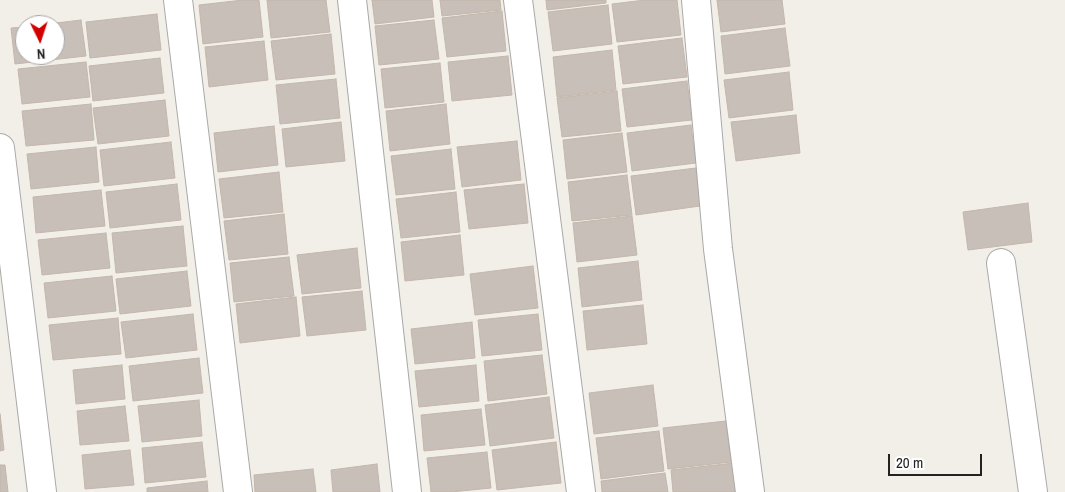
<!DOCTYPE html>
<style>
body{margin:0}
#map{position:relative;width:1065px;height:492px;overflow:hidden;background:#f2efe9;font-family:"Archivo Narrow",sans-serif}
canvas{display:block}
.north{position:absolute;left:15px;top:15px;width:50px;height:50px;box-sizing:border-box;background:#fff;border:1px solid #a7a7a7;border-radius:50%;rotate:176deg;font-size:14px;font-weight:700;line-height:20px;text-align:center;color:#222}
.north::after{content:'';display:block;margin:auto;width:18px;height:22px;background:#d40000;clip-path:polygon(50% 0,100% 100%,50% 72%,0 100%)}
.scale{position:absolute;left:888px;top:454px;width:94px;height:22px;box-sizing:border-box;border:2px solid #222;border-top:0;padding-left:6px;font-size:15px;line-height:18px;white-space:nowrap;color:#222;-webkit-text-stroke:4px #fff;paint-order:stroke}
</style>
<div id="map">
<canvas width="1065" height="492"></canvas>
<div class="north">N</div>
<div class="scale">20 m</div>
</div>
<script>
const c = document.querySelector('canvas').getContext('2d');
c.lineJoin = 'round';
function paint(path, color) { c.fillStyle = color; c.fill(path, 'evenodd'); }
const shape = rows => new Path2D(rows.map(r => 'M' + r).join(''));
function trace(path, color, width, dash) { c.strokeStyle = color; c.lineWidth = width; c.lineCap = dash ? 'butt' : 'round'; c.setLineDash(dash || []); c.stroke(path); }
const building = shape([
 [243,0,259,0,263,37,203,44,199,5,243,0],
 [267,0,326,0,330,32,271,38,267,0],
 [372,0,432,0,434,17,375,24,372,0],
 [440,0,500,0,501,10,442,16,440,0],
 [546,0,606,0,606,3,547,10,546,0],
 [645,0,677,0,681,35,617,42,612,4,645,0],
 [717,0,782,0,785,24,721,32,717,0],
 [608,5,612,44,553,51,548,12,608,5],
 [502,11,506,51,447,57,442,18,502,11],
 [157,14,161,50,90,58,86,22,157,14],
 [81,20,86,56,15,64,11,28,25,27,25,55,55,55,55,25,39,25,81,20],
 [434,20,439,59,379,65,375,26,434,20],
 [785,28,790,66,725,74,721,36,785,28],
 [331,34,335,74,276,80,271,41,331,34],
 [682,38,687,77,623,84,618,46,682,38],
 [264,41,268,80,209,87,205,47,264,41],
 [612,50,616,90,557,97,553,57,612,50],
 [508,56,512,95,452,101,448,62,508,56],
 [160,58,164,93,93,101,89,66,160,58],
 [86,62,90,97,22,104,18,69,86,62],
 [440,63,444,102,385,108,381,69,440,63],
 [789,72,793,110,729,118,724,80,789,72],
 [336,79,340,118,280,124,276,85,336,79],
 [687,81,692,120,627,127,622,89,687,81],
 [617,91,621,131,562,137,557,98,617,91],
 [165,100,169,136,98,144,93,108,165,100],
 [91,104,94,140,26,146,22,111,91,104],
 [446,104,450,144,390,151,386,111,446,104],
 [796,115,800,153,736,161,731,122,796,115],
 [341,122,345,161,286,167,282,129,341,122],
 [691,125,696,163,632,171,627,133,691,125],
 [274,126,278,165,218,172,214,133,274,126],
 [622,133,627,172,567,179,563,140,622,133],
 [517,141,521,180,462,187,457,147,517,141],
 [171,142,175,178,104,186,100,150,171,142],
 [96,147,99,182,31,189,27,154,96,147],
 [451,149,455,189,396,195,391,156,451,149],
 [696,168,700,206,636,215,631,176,696,168],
 [279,172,283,212,224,218,219,179,279,172],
 [627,175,632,215,572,221,568,182,627,175],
 [177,184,181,220,110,228,106,192,177,184],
 [524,184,528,223,469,229,464,190,524,184],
 [101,190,105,226,36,233,33,197,101,190],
 [456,192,460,232,401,238,396,199,456,192],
 [1028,203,1032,242,968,250,963,212,1028,203],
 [284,214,288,254,229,260,224,221,284,214],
 [632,216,637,255,577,262,573,223,632,216],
 [183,226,187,266,116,273,112,233,183,226],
 [106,233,110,268,42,275,38,240,106,233],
 [460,235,464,275,405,281,401,242,460,235],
 [357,248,361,288,302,294,297,255,357,248],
 [289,257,294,296,234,302,230,263,289,257],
 [638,261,642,300,582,307,578,268,638,261],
 [533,266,538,308,475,315,470,274,533,266],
 [187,271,191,306,120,314,116,279,187,271],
 [112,276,116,311,48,318,44,283,112,276],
 [362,291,366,330,307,336,302,297,362,291],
 [296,297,300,336,240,343,236,304,296,297],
 [643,305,647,344,587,350,583,311,643,305],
 [193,314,197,350,126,358,121,322,193,314],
 [538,314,542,350,482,356,478,320,538,314],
 [118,318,121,354,53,360,49,325,118,318],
 [472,322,475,358,415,364,411,329,472,322],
 [542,355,547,394,488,401,484,361,542,355],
 [199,358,203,393,133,401,129,366,199,358],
 [122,365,125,399,76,404,73,370,122,365],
 [476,365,479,401,419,407,415,371,476,365],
 [653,385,658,426,594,434,589,393,653,385],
 [549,397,554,438,490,446,485,405,549,397],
 [199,400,202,436,142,442,138,406,199,400],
 [125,406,129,441,80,445,77,411,125,406],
 [481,409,485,445,424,451,421,415,481,409],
 [0,414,4,450,0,451,0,414],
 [726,421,731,462,668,469,663,428,726,421],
 [659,431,664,471,601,479,596,438,659,431],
 [202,442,206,477,145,483,142,448,202,442],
 [556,442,561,483,497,490,492,450,556,442],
 [130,450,134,485,85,489,82,455,130,450],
 [487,452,491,488,451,492,431,492,427,458,487,452],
 [734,463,738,492,673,492,671,470,734,463],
 [377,464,380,492,333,492,331,470,377,464],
 [0,465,5,465,8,492,0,492,0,465],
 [313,469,316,492,255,492,254,475,313,469],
 [665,473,668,492,602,492,601,481,665,473],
 [207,481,208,492,147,492,147,488,207,481]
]);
const street = shape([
 [178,0,238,492],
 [352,0,407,492],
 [518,0,581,492],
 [696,0,718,249,750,492],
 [0,148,42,492],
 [1001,263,1033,492]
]);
paint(building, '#c7bfb8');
trace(building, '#c4b6ab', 1);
trace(street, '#a9a9a9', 30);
trace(street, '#fff', 28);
</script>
